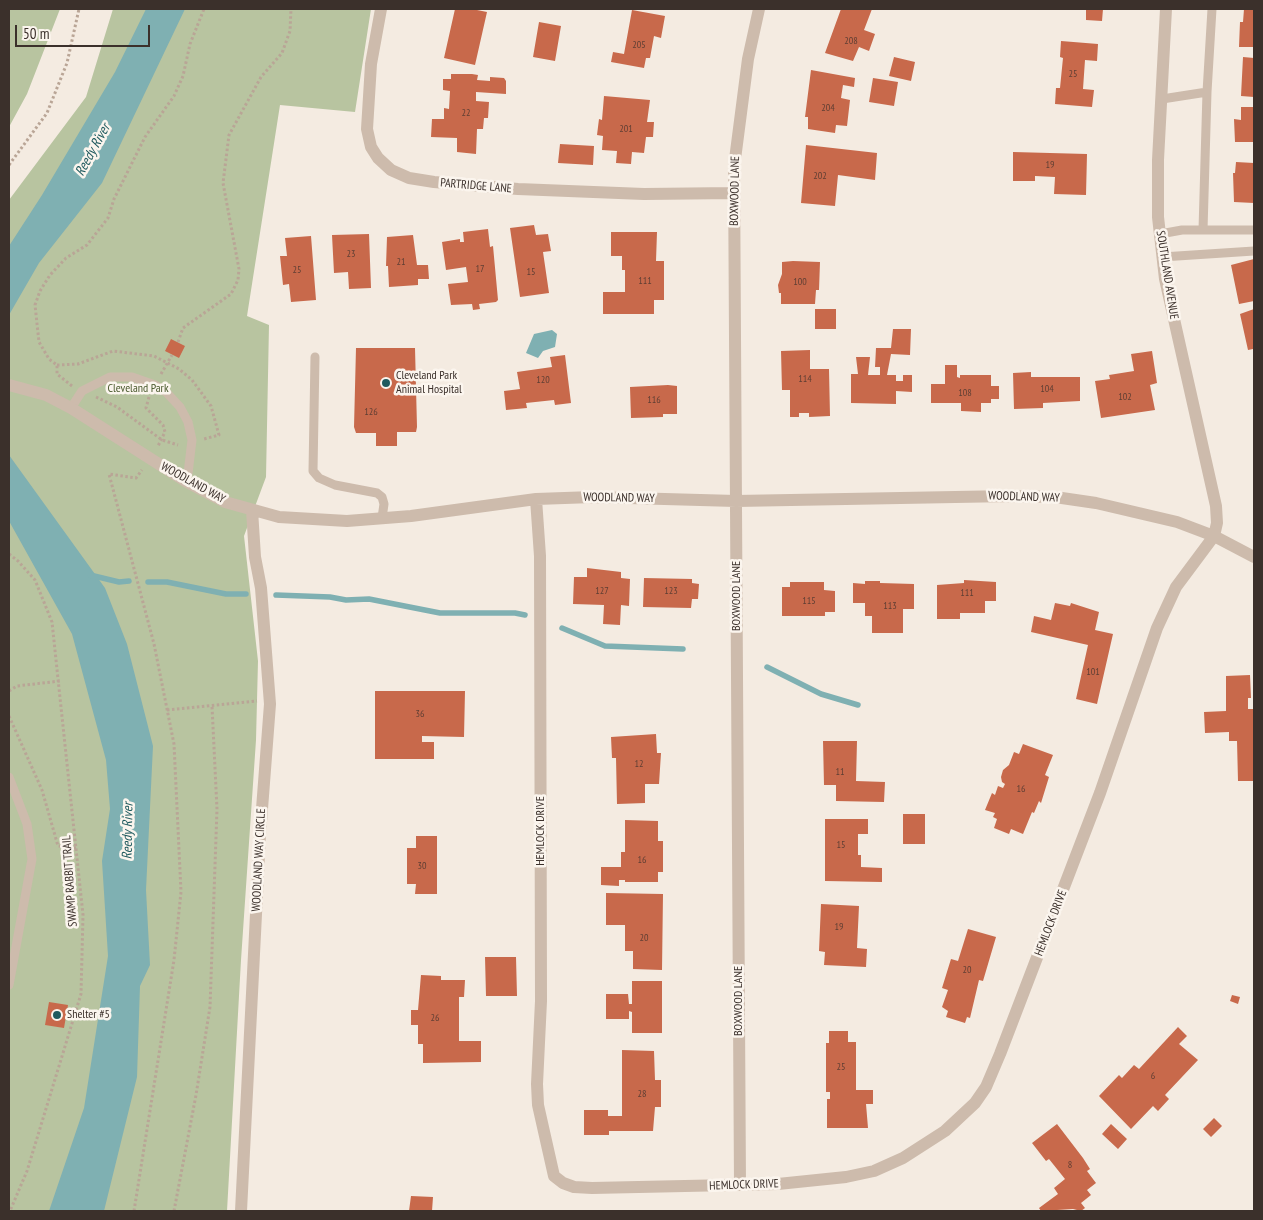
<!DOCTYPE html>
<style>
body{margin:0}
#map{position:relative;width:1263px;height:1220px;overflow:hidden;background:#f4ebe1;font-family:"PT Sans Narrow",sans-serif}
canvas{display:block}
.frame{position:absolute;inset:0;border:10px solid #3b302b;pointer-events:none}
.scale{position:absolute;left:15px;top:25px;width:135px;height:22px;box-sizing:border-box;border:2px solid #3b302b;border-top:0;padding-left:6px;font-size:15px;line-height:18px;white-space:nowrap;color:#3b302b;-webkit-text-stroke:4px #fbf5ee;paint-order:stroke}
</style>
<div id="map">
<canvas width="1263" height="1220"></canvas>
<div class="frame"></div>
<div class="scale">50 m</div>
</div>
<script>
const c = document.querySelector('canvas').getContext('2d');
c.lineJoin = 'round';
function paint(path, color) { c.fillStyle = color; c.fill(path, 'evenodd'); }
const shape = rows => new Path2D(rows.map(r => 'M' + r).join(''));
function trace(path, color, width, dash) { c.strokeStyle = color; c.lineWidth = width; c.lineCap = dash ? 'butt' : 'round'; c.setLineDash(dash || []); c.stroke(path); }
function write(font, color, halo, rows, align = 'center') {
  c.font = font + ' "PT Sans Narrow",sans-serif'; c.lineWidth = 5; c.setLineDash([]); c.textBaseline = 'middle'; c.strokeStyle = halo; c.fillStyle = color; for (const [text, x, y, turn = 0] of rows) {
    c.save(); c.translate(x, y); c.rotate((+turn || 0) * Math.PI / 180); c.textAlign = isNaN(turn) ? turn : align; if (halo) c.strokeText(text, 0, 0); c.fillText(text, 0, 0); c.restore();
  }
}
const green = shape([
 [9,9,60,9,27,94,9,127],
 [113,9,371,9,355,112,280,105,247,316,269,325,266,477,244,536,258,661,256,740,241,960,227,1211,9,1211,9,200,86,97]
]);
const water = shape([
 [146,9,185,9,102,183,39,263,9,315,9,246,42,195,115,72],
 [552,330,557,334,555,347,543,351,538,358,526,353,534,334],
 [9,455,105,588,127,644,153,746,146,890,150,965,140,986,137,1077,104,1211,49,1211,84,1108,108,956,102,861,110,809,106,760,72,634,9,521]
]);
const stream = shape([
 [90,575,119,582,129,581],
 [148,582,167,582,226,594,246,594],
 [276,595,330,597,346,600,369,599,440,613,515,613,525,615],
 [562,628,605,646,683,649],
 [767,667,821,694,858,705]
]);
const building = shape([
 [455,9,472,9,487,12,475,65,444,58],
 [841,9,872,9,864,30,875,34,869,51,859,47,853,61,825,53],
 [1086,9,1103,9,1102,21,1086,20],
 [1244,9,1254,9,1254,47,1239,47,1240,22,1243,22],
 [632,10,665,16,661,38,654,36,650,58,646,58,644,68,611,62,613,52,624,54],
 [539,22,561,26,555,61,533,57],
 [1061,41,1098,44,1097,61,1085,60,1083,89,1094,90,1092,107,1055,104,1056,88,1060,88,1063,58,1060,57],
 [894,57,915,62,911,81,889,76],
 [1243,57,1254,58,1254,97,1241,96],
 [811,70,855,78,854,87,843,85,841,98,850,100,847,126,836,125,835,133,808,129,808,117,805,117],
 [451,74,472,74,478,75,477,80,490,81,490,77,504,78,506,81,506,94,476,92,476,101,489,102,488,118,484,118,483,129,477,129,476,154,457,152,457,138,431,137,432,119,444,119,444,108,449,109,450,91,443,90,443,79,451,79],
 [873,78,898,82,894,106,869,102],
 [604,96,650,100,647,122,654,122,653,137,646,137,644,153,632,152,631,164,616,163,617,151,602,150,603,136,597,135,599,119,602,120],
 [1241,107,1254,107,1254,142,1235,142,1234,119,1241,120],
 [560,144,594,146,593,165,558,163],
 [806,145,877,153,875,180,838,175,835,206,801,203],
 [1013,152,1087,154,1086,195,1054,194,1055,177,1035,176,1035,181,1013,181],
 [1236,162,1254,163,1254,203,1234,202,1233,173,1235,173],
 [534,225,536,235,548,234,551,251,543,252,549,293,520,297,510,228],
 [488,229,490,247,493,246,498,300,496,302,479,304,480,309,473,310,472,304,451,305,448,284,468,282,466,267,446,270,442,242,460,239,460,242,464,242,463,232],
 [611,232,657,232,656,261,664,261,664,300,654,300,654,314,603,314,603,292,625,292,625,270,622,270,622,256,611,256],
 [369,234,371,288,349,289,348,272,334,273,332,235],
 [413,235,417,265,428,265,429,279,418,279,418,285,389,287,388,266,386,266,387,237],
 [311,236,316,300,291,302,289,284,283,285,280,256,287,256,285,238],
 [1254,259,1254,301,1239,304,1231,265],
 [793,261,820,262,819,290,816,290,815,304,781,304,781,293,779,293,778,285,782,274,782,262],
 [815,309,836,309,836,329,815,329],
 [1254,309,1254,353,1253,353,1253,349,1248,350,1240,314],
 [893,329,911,329,910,355,891,354,887,375,896,375,896,381,903,381,903,375,912,375,912,392,896,391,896,404,851,403,851,374,858,374,856,357,870,357,868,375,880,375,880,367,875,367,876,348,891,348],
 [171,339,185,346,179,358,165,351],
 [356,348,415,348,417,427,416,432,397,432,397,446,376,446,376,433,356,433,354,427],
 [810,350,810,369,829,369,830,416,809,417,809,413,799,413,799,417,790,417,790,390,782,390,781,351],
 [1152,351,1157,383,1150,385,1155,410,1101,418,1095,381,1110,379,1109,375,1134,371,1131,354],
 [565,355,571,403,555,405,554,400,526,403,527,408,506,410,504,391,520,389,517,372,552,367,550,357],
 [945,365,957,365,957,377,960,378,960,375,991,375,991,386,999,386,999,399,991,399,991,403,981,403,981,412,961,411,961,403,931,403,931,384,945,384],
 [1031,372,1031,377,1080,377,1080,401,1043,403,1043,408,1014,409,1013,373],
 [668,385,677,386,677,414,663,414,663,417,631,418,630,387],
 [587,568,621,572,621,578,630,579,629,606,621,605,620,625,603,624,604,605,573,604,574,577,587,577],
 [644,578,692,579,692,583,699,584,698,599,692,599,691,608,643,607],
 [964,580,996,582,996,601,985,601,985,613,960,613,960,619,937,619,937,585,964,583],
 [865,581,880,581,880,583,914,584,914,609,903,609,903,633,872,633,872,616,865,616,865,603,853,603,853,583,865,584],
 [790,582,824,582,824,590,835,591,835,612,825,612,825,616,782,616,782,587,790,587],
 [1055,603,1070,606,1071,603,1099,612,1095,630,1113,634,1097,704,1076,699,1088,645,1031,632,1034,616,1051,620],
 [1250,675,1251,698,1248,698,1248,709,1253,709,1254,781,1238,781,1237,741,1229,741,1229,732,1205,733,1204,712,1226,711,1226,676],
 [375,691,465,691,464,737,422,736,422,742,434,742,434,759,375,759],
 [656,734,657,753,661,753,659,784,645,784,645,803,617,804,616,758,612,758,611,737],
 [823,741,857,741,856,781,885,782,884,802,836,801,836,785,824,785],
 [1023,744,1053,755,1045,775,1049,777,1041,803,1039,801,1034,813,1032,812,1023,834,1011,829,1009,834,994,828,997,819,993,817,995,813,985,810,992,793,995,795,998,786,1003,788,1005,784,1002,782,1001,777,1003,770,1009,765,1014,752,1019,754],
 [903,814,925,814,925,844,903,844],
 [825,819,868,819,868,834,858,834,858,855,861,855,861,867,882,868,882,882,825,881],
 [625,820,658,821,658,841,663,841,663,872,658,872,658,882,625,882,625,880,619,880,619,886,601,885,601,867,621,867,621,852,625,852],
 [416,836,437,836,437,894,415,894,416,884,407,884,407,848,416,848],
 [606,893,663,894,662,970,633,969,633,951,625,951,625,925,606,925],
 [821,904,859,906,857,948,867,949,866,967,824,965,825,952,819,951],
 [968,929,996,937,983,981,979,980,970,1018,967,1017,965,1023,946,1017,948,1011,942,1007,948,990,942,988,951,959,958,961],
 [485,957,516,957,517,996,486,996],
 [421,975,441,976,441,980,465,980,464,997,459,997,459,1041,481,1041,481,1062,423,1063,423,1044,418,1044,418,1025,411,1025,411,1010,418,1010],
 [632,981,662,981,662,1033,632,1033,632,1012,629,1011,629,1019,606,1019,606,994,628,994,629,1004,632,1004],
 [1232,995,1240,997,1238,1004,1230,1001],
 [49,1002,68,1005,64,1028,45,1025],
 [1178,1027,1187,1036,1179,1044,1198,1060,1165,1095,1169,1099,1158,1111,1153,1106,1131,1129,1099,1096,1119,1075,1122,1078,1134,1065,1139,1069],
 [829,1031,848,1031,848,1042,856,1042,856,1090,873,1090,873,1104,866,1104,868,1128,827,1128,827,1099,830,1099,830,1092,826,1092,826,1043,829,1043],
 [622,1050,654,1051,655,1080,661,1080,661,1107,655,1107,653,1131,609,1131,609,1135,584,1135,584,1110,608,1110,608,1116,622,1116],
 [1214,1118,1222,1126,1211,1137,1203,1129],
 [1057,1124,1083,1158,1090,1169,1087,1171,1096,1183,1087,1190,1091,1195,1081,1203,1085,1208,1081,1211,1073,1209,1041,1211,1039,1208,1058,1194,1054,1188,1065,1179,1049,1159,1046,1161,1032,1143],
 [1111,1124,1127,1139,1118,1149,1102,1134],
 [411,1196,433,1197,432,1211,409,1211]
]);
const path = shape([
 [9,165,47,113,67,63,79,9],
 [178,342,183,328,231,294,238,280,239,269,223,183,229,135,261,77,282,53,290,31,291,9],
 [57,365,78,364,113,351,154,356,179,369,192,380,211,406,219,435,204,439],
 [161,374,172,355],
 [72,386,57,374,57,365,49,359,39,342,35,305,40,291,50,275,66,258,87,245,108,218,114,199,145,137,174,96,183,76,190,44,204,9],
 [96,397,117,407,162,440,178,445],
 [149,397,146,408,163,425,165,432,158,446],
 [9,554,18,561,35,580,52,622,83,915,81,994,27,1171,10,1211],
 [9,691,17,686,60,681],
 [167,710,257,701],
 [9,716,42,790,58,846,76,848],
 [134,1211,174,960,181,892,174,744,154,644,109,474,136,478,142,470],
 [174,1211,196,1095,210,1007,217,809,212,706]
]);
const service = shape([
 [1162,99,1207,92,1212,9],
 [1203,230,1207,92],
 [1160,234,1182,230,1254,230],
 [1162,257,1254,251],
 [315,357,313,471,319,478,335,485,377,493,382,497,384,504,382,518],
 [71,408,82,391,110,377,132,377,155,385,166,392,180,407,188,422,192,440,187,482],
 [9,777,27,824,32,859,9,985]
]);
const minor = shape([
 [381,9,371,64,367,129,371,147,378,158,391,170,409,178,434,182,518,189,644,194,734,193],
 [9,385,46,395,71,408,187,482,225,502,279,517,347,521,411,516,536,499,593,497,736,501,1010,496,1055,497,1096,503,1177,522,1214,536,1254,557],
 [536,499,540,556,541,1001,537,1084,538,1105,554,1176,563,1183,574,1187,592,1188,778,1184,846,1177,874,1171,903,1158,945,1131,975,1103,986,1087,1000,1054,1100,793,1157,628,1176,587,1214,536,1217,523,1216,506,1165,279,1158,217,1158,160,1166,9],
 [740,1185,734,167,748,59,759,9],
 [241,1211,260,835,270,704,261,588,255,557,252,510]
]);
const markers = [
 [386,383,5,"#1f5a5e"],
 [57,1015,5,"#1f5a5e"]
];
const numberNames = [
 ["208",851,41],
 ["205",639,45],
 ["25",1073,74],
 ["204",828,108],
 ["22",466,113],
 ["201",626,129],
 ["19",1050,165],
 ["202",820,176],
 ["23",351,254],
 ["21",401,262],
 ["17",480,269],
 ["25",297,270],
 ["15",531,272],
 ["111",645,281],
 ["100",800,282],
 ["114",805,379],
 ["120",543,380],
 ["104",1047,389],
 ["108",965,393],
 ["102",1125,397],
 ["116",654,400],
 ["126",371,412],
 ["127",602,591],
 ["123",671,591],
 ["111",967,593],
 ["115",809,601],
 ["113",890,606],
 ["101",1093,672],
 ["36",420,714],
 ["12",639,764],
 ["11",840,772],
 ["16",1021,789],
 ["15",841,845],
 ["16",642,860],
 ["30",422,866],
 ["19",839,927],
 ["20",644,938],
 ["20",967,970],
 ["26",435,1018],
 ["25",841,1067],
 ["6",1153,1076],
 ["28",642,1094],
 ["8",1070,1165]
];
const streetNames = [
 ["PARTRIDGE LANE",476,186,5],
 ["BOXWOOD LANE",735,191,-89],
 ["SOUTHLAND AVENUE",1167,275,81],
 ["WOODLAND WAY",193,483,29],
 ["WOODLAND WAY",1024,497,2],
 ["WOODLAND WAY",619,498,1],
 ["BOXWOOD LANE",737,596,-90],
 ["HEMLOCK DRIVE",541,831,-90],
 ["WOODLAND WAY CIRCLE",259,860,-87],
 ["SWAMP RABBIT TRAIL",70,881,-94],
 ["HEMLOCK DRIVE",1051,923,-69],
 ["BOXWOOD LANE",739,1001,-90],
 ["HEMLOCK DRIVE",744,1185,-2]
];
const poiNames = [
 ["Cleveland Park",396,376],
 ["Animal Hospital",396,390],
 ["Shelter #5",67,1015]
];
const parkNames = [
 ["Cleveland Park",138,389]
];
const waterNames = [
 ["Reedy River",93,150,-61],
 ["Reedy River",128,831,-89]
];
paint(green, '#b8c4a0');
paint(water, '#7fb0b2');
trace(stream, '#7fb0b2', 5.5);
paint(building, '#c8694b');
trace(path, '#b9a596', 3, [2.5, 2.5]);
trace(service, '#cdbbac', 9);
trace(minor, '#cdbbac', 12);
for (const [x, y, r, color] of markers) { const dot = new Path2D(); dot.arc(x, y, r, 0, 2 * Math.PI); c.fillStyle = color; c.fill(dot); trace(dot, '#fbf5ee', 2); }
write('10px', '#5e3e33', null, numberNames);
write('12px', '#3b302b', '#fbf5ee', streetNames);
write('12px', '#3b302b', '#fbf5ee', poiNames, 'left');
write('12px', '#4a5a2e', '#fbf5ee', parkNames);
write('italic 14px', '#1f5a5e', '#fbf5ee', waterNames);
</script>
